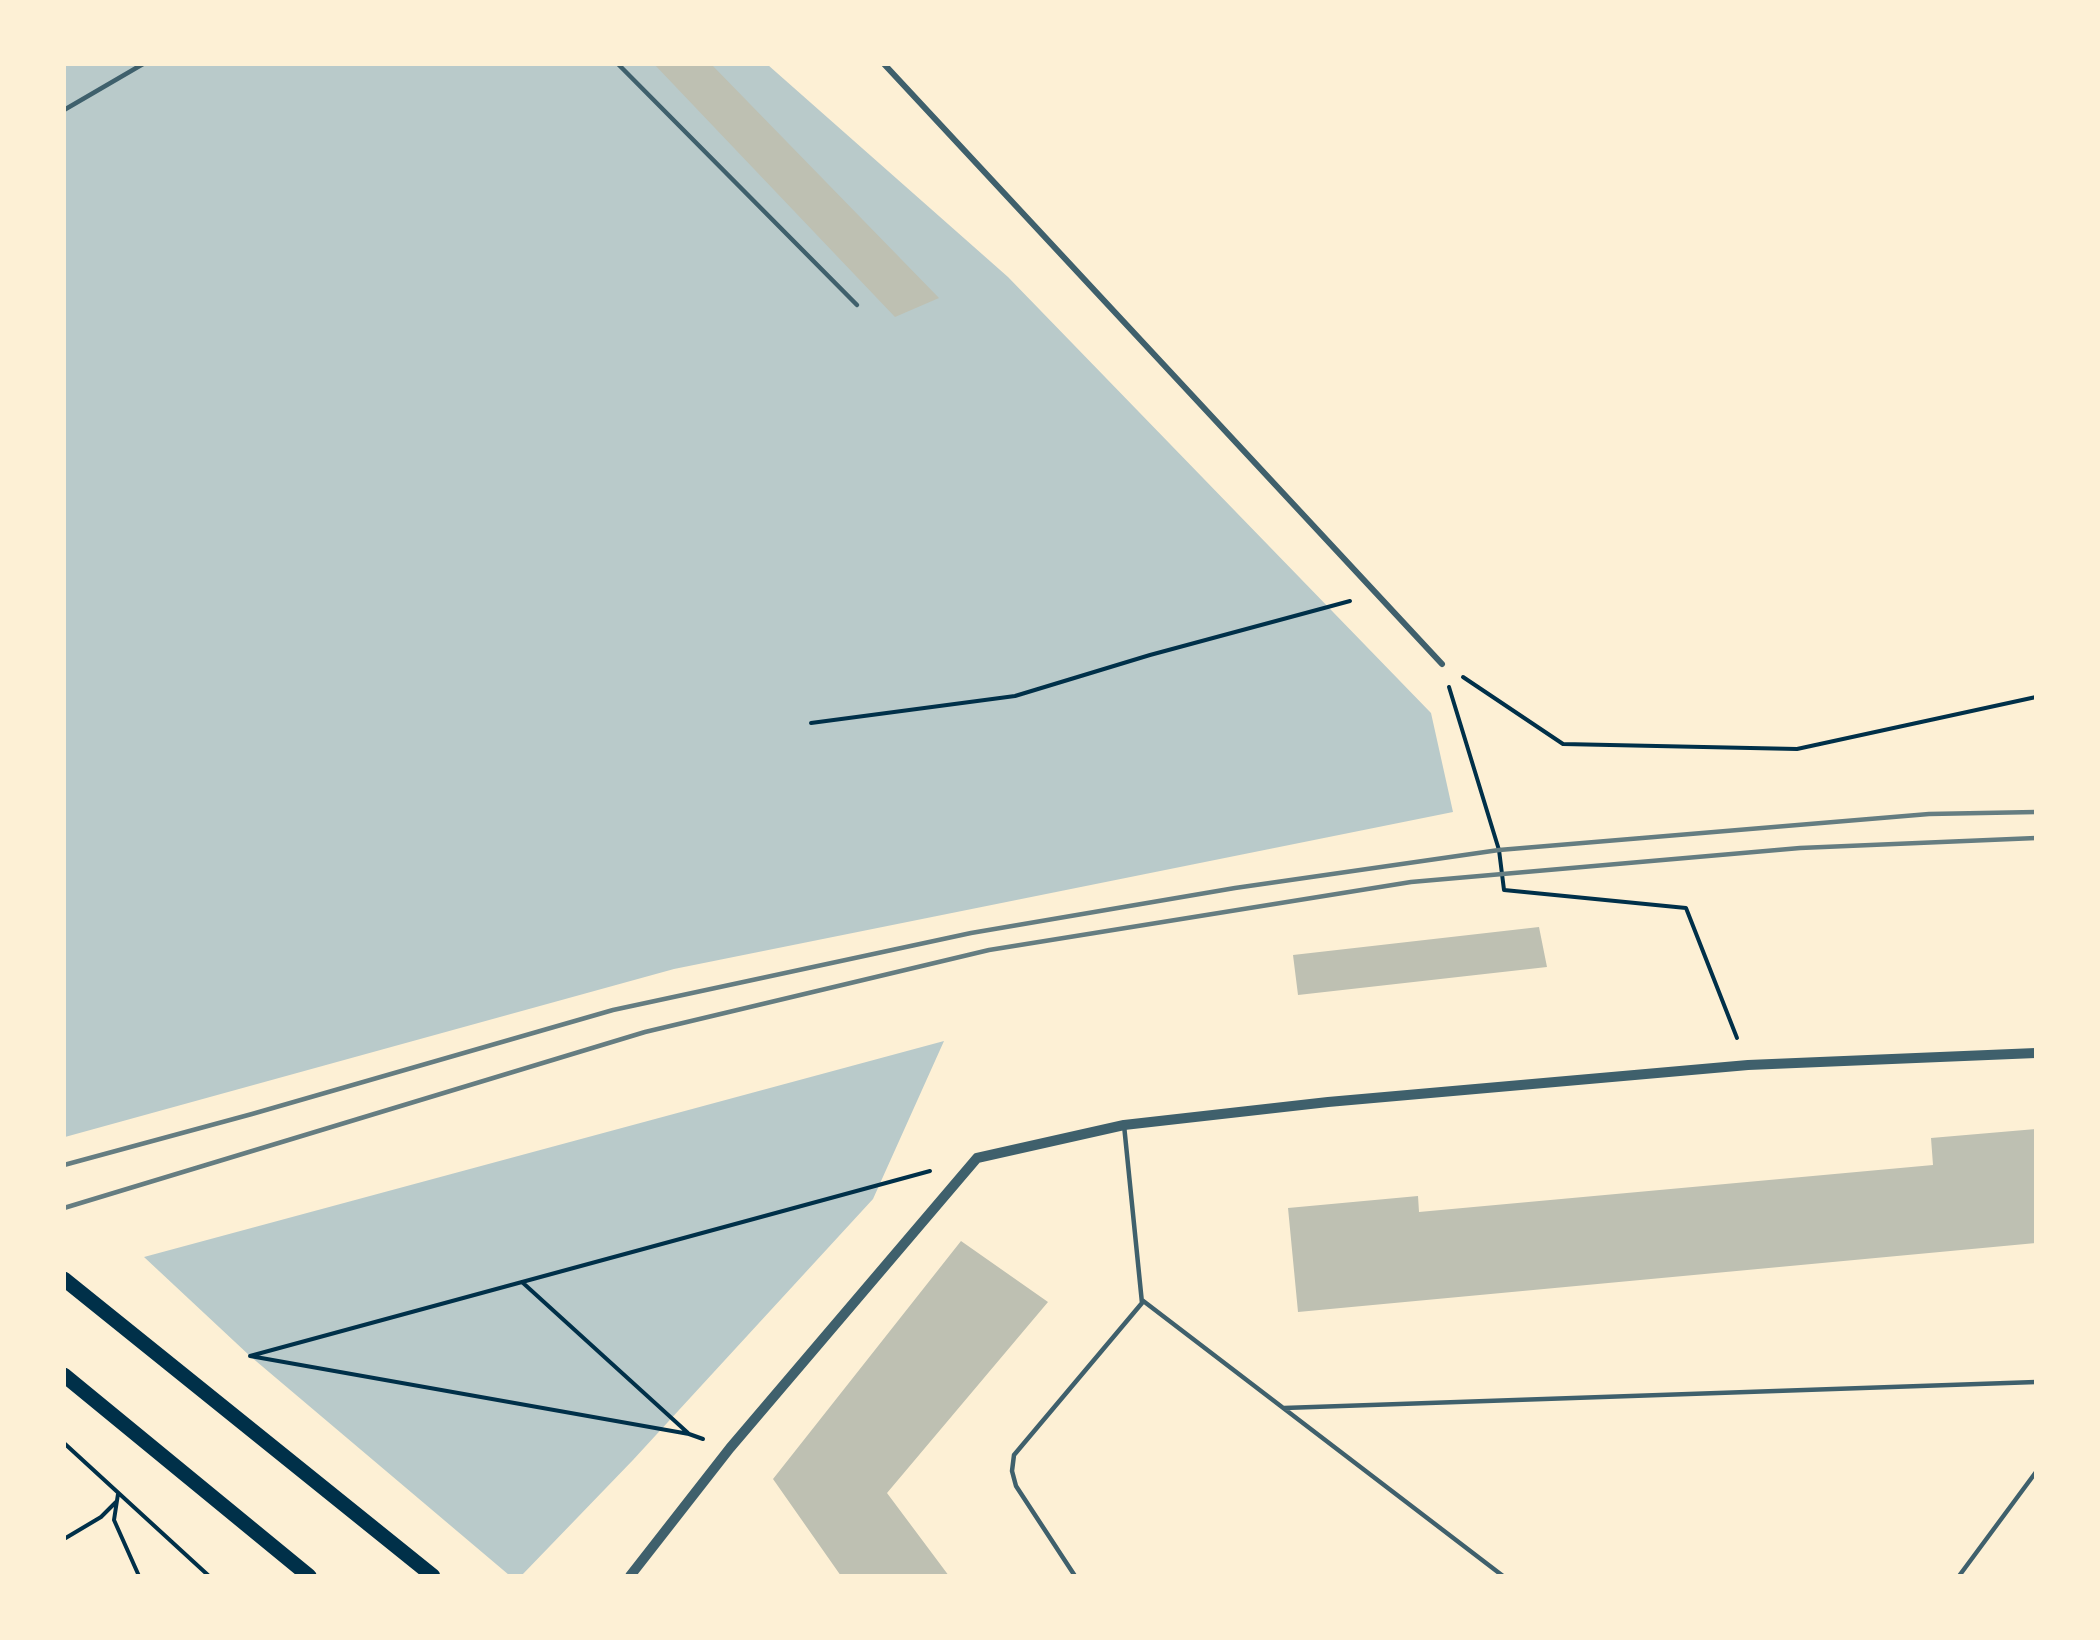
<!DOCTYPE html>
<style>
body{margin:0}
#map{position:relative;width:2100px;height:1640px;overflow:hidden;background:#fdf0d5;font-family:"PT Sans Narrow",sans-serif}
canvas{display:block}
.frame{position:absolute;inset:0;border:66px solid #fdf0d5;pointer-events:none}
</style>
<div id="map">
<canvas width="2100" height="1640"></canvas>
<div class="frame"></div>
</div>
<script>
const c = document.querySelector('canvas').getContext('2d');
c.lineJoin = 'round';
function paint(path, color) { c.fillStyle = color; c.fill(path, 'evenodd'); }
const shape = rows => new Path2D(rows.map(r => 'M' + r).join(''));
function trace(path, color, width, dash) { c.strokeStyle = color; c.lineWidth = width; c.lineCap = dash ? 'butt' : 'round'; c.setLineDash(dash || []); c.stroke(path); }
const green = shape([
 [65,65,768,65,1008,277,1431,713,1453,812,674,969,65,1137],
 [944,1041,873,1199,633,1460,522,1575,509,1575,250,1356,144,1257]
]);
const building = shape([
 [654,64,711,64,939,298,895,317],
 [1539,927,1547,967,1298,995,1293,955],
 [2036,1129,2036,1243,1298,1312,1288,1208,1418,1196,1419,1212,1933,1165,1931,1138],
 [961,1241,1048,1302,887,1493,949,1576,841,1576,773,1479]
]);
const path = shape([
 [1463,677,1563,744,1797,749,2036,697],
 [1449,687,1499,850,1504,890,1686,908,1737,1038],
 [811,723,1015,696,1150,655,1350,601],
 [522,1282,688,1433],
 [703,1439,689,1434,250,1356,930,1171],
 [64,1443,209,1576],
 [118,1494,114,1520,139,1576],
 [64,1539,101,1517,116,1502]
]);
const service = shape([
 [618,64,857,305],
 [64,110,143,64],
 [1142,1300,1503,1576],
 [1284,1408,2036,1382],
 [1075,1576,1016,1486,1012,1471,1014,1455,1142,1303,1124,1125],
 [1959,1576,2036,1472]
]);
const minor = shape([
 [884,64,1442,664]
]);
const tertiary = shape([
 [630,1576,730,1448,977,1158,1124,1125,1328,1102,1748,1065,2036,1053]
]);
const primary = shape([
 [64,1279,433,1576],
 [64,1375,309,1576]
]);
const rail = shape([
 [64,1165,252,1114,613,1010,971,933,1235,888,1499,850,1929,814,2036,812],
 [64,1208,645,1032,989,950,1411,882,1800,848,2036,838]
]);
paint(green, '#b9caca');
paint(building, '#bec0b2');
trace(path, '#003049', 4);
trace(service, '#3f606c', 4.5);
trace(minor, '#3f606c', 6);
trace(tertiary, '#3f606c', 10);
trace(primary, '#003049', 15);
trace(rail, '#657d81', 4.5);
</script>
